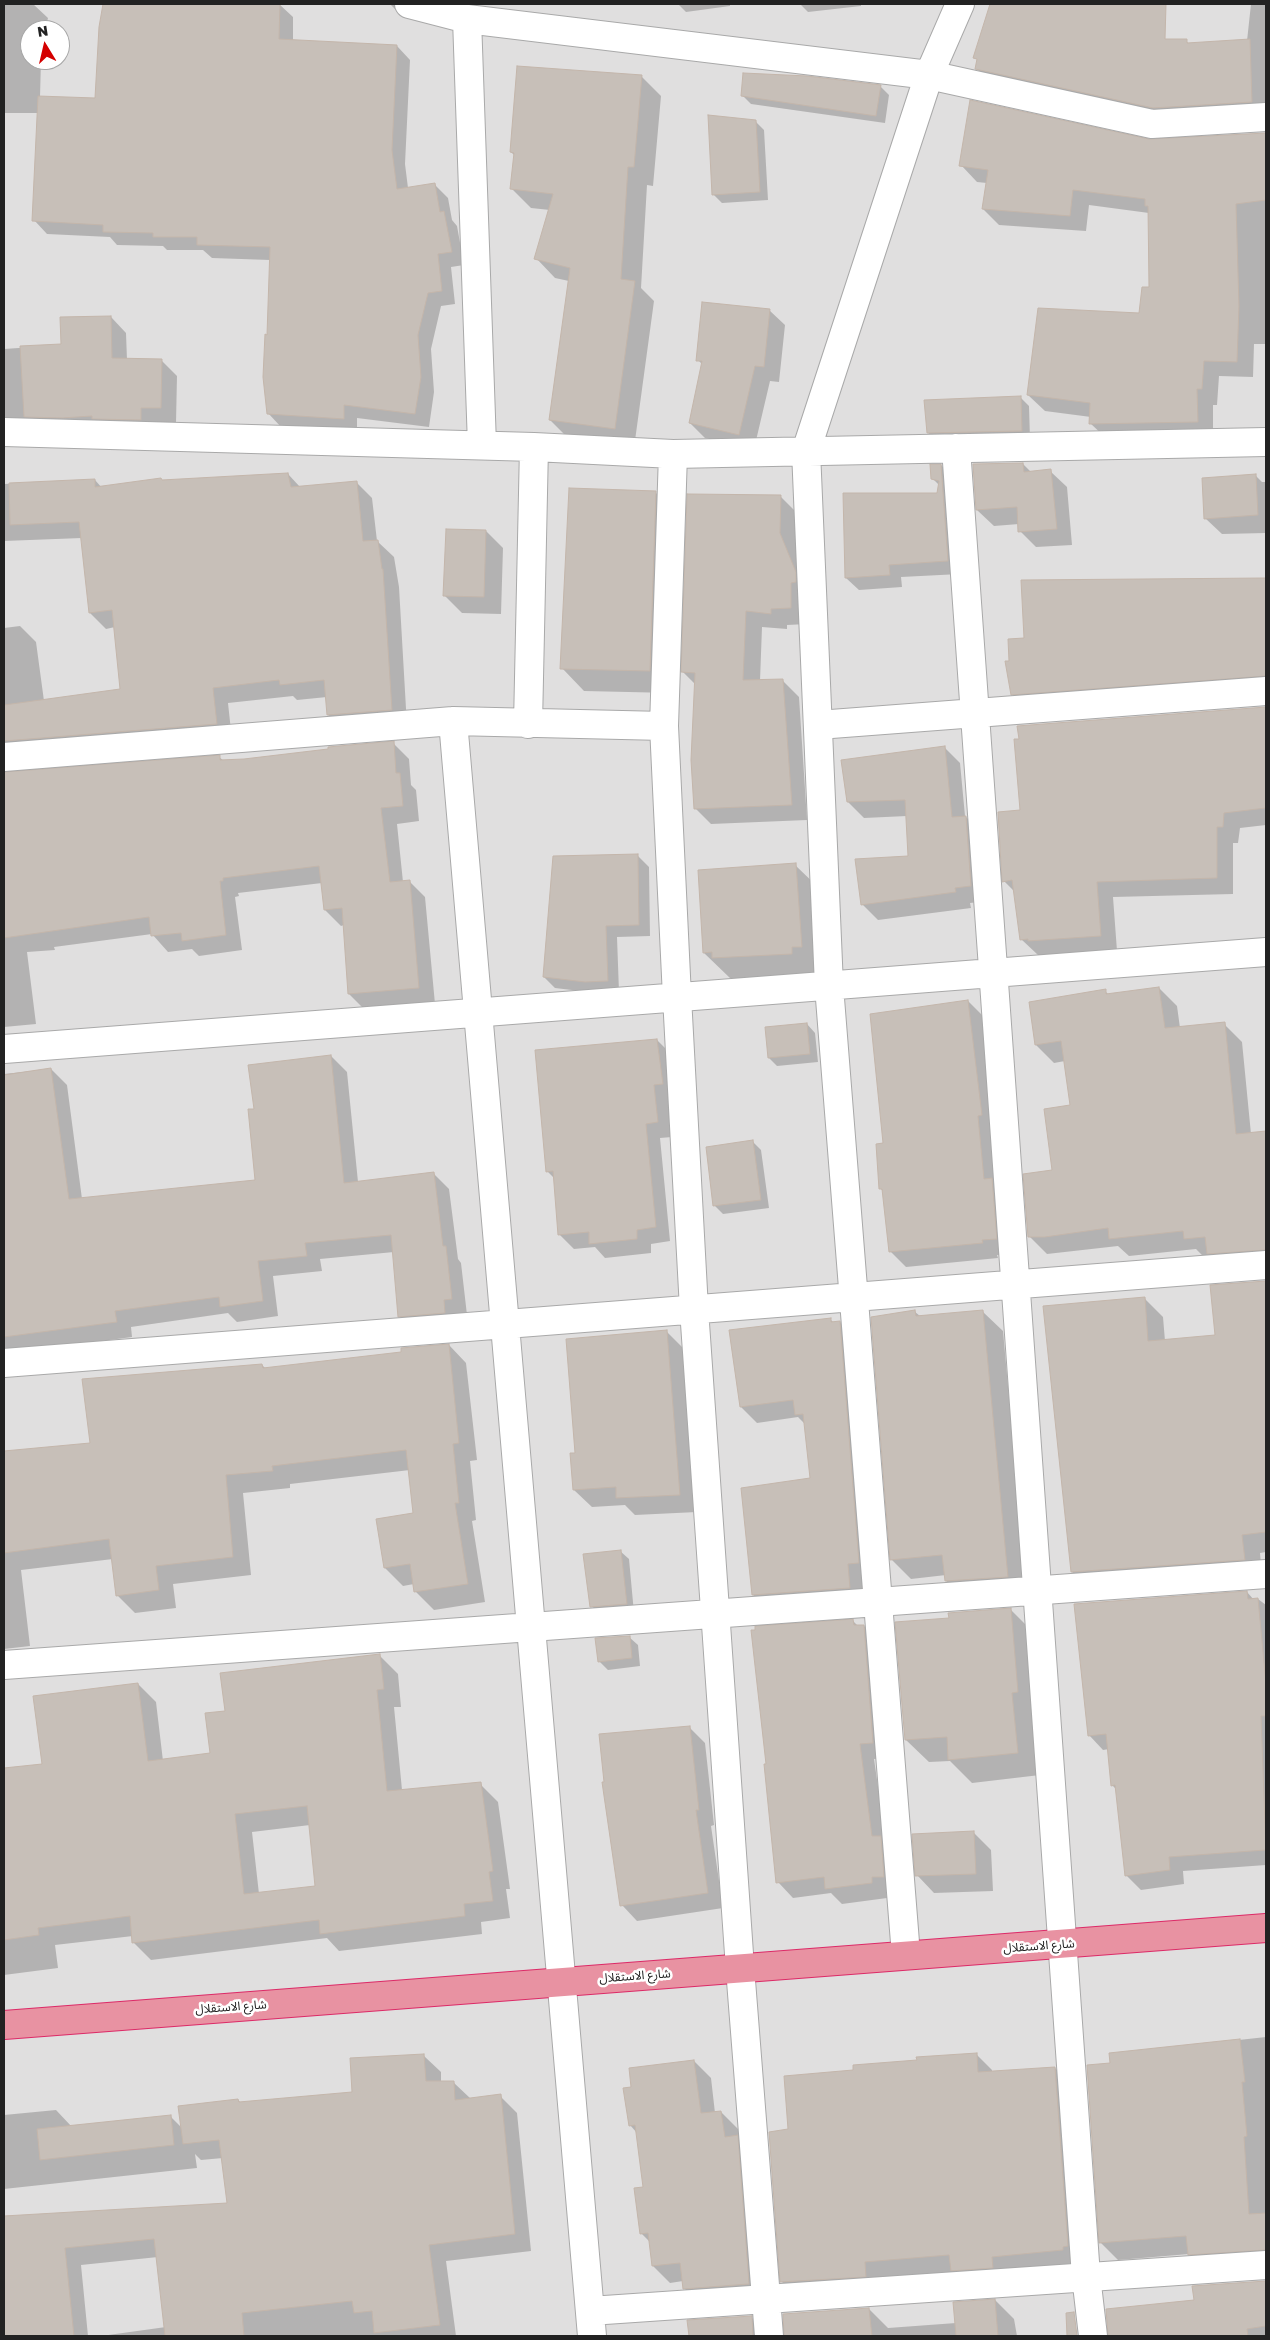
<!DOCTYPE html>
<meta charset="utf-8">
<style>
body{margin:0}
#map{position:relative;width:1270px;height:2340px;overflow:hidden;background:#f2efe9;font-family:"Golos Text",sans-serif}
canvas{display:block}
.frame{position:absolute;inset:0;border:5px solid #222;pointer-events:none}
.north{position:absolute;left:20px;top:20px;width:50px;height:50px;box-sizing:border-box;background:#fff;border:1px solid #a7a7a7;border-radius:50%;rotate:351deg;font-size:14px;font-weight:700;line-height:20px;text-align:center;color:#222}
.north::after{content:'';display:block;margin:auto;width:18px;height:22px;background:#d40000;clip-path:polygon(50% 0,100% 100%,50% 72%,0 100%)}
</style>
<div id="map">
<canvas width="1270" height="2340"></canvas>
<div class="frame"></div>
<div class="north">N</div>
</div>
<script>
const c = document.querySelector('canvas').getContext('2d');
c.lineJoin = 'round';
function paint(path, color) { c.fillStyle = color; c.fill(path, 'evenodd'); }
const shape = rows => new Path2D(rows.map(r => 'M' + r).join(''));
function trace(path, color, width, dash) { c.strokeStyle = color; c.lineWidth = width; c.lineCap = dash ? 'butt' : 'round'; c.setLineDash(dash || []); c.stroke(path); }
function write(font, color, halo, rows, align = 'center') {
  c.font = font + ' "Golos Text","Noto Sans Arabic",sans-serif'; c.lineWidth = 5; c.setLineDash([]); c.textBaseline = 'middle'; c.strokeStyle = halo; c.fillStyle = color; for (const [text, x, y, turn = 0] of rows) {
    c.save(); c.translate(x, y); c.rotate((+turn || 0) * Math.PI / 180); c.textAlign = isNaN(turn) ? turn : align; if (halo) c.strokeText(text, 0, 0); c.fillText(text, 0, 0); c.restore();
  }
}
const residential = shape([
 [4,4,1266,4,1266,2336,4,2336],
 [30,30,60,30,60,60,30,60]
]);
const shadow = shape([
 [4,4,33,4,48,18,45,30,30,30,30,60,41,60,40,97,97,99,100,27,104,4,279,4,293,17,293,41,397,46,410,60,405,164,408,188,435,185,448,198,452,220,457,226,464,265,451,267,455,304,441,306,431,349,434,392,429,427,357,418,357,432,281,427,268,413,270,260,212,258,203,250,167,250,163,246,117,245,110,237,47,234,34,220,39,113,4,113],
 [390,4,418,4,408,17,404,18],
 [678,4,730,4,730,6,686,12],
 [800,4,861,4,861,6,808,12],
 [1036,4,1149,4,1048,16],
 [1251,4,1266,4,1266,118,1170,124,993,85,977,69,1186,41,1190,45,1247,41],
 [641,76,661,96,653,186,647,185,641,288,654,301,634,448,570,440,550,420,569,281,555,278,536,258,550,210,531,208,512,189,515,156,511,152],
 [880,86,889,95,885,123,751,104,743,96],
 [755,121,764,130,768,200,722,203,713,194],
 [1266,134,1266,344,1254,344,1253,377,1219,376,1217,405,1213,405,1213,438,1107,439,1090,423,1091,417,1045,411,1028,395,1140,314,1150,289,1149,213,1089,205,1086,231,999,225,983,209,987,183,977,182,961,165,1153,141],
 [769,310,785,325,779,382,770,381,754,449,705,438,690,423,703,365,698,360],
 [111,317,126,333,127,360,161,360,177,376,176,423,4,431,4,349,62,345],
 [1020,397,1029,406,1030,439,937,441,928,433],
 [1023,464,1032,473,1050,471,1067,487,1072,545,1036,547,1020,531,1019,524,994,526,977,510],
 [941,465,954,478,960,574,901,577,902,587,859,590,846,578,939,494,940,486,932,478],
 [288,474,300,487,356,482,372,498,377,541,394,557,399,587,407,726,344,731,328,715,327,697,297,700,293,696,228,703,232,740,6,766,4,774,219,757,224,761,244,760,393,743,409,759,411,785,416,790,419,821,397,824,403,882,409,881,425,897,435,1004,365,1010,349,994,344,925,341,926,325,910,322,883,238,893,239,896,235,897,242,950,199,956,192,949,168,952,152,934,54,947,55,950,27,952,36,1024,4,1027,4,628,20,626,36,642,44,701,121,690,115,627,106,629,90,613,82,538,4,541,4,484,95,480,102,488,163,481],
 [1255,475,1262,482,1266,482,1266,533,1222,534,1205,518],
 [656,493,678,515,672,693,584,691,562,668],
 [689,495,781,497,797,513,796,550,811,590,807,624,787,625,787,629,762,627,760,681,782,680,799,697,807,820,711,824,695,808,696,685,683,672],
 [486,531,503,548,501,614,462,613,444,595],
 [1266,579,1266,692,1028,710,1012,694,1010,662,1026,639,1022,581],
 [1266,708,1266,825,1240,828,1238,843,1233,843,1233,894,1113,897,1117,951,1046,957,1038,955,1021,939,1015,892,1004,881,1021,811,1020,740,1018,727],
 [944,747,960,763,965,816,982,833,987,901,970,903,971,908,878,920,862,904,909,857,907,816,864,818,848,802],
 [638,856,649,867,650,936,617,937,619,992,597,993,555,988,544,977],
 [795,865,821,890,817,979,739,983,734,978,730,978,704,953],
 [1159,988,1177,1006,1180,1028,1224,1024,1242,1042,1251,1134,1266,1133,1266,1268,1203,1256,1196,1249,1129,1256,1118,1246,1047,1254,1029,1236,1053,1171,1072,1106,1065,1061,1054,1063,1036,1045,1105,991,1109,995],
 [968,1001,984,1017,1012,1254,997,1255,998,1258,906,1267,890,1251,884,1192,881,1189,885,1144],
 [807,1024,815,1033,818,1062,777,1066,769,1058],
 [657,1040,672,1055,677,1099,668,1099,672,1137,660,1138,670,1241,651,1244,651,1253,605,1258,595,1247,574,1249,559,1234,555,1179,547,1171],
 [331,1056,347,1072,358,1182,433,1173,449,1189,458,1259,461,1263,467,1315,415,1332,399,1316,394,1252,320,1259,322,1271,273,1276,278,1316,237,1322,228,1313,131,1327,132,1337,4,1354,4,1074,51,1069,67,1085,82,1199,256,1181,255,1110],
 [753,1142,761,1150,769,1208,723,1214,715,1206],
 [1266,1282,1266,1552,1260,1553,1262,1577,1090,1590,1072,1572,1145,1299,1163,1317,1165,1341,1217,1336,1211,1286],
 [915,1312,920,1316,983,1312,1003,1331,1027,1596,966,1601,946,1581,946,1575,911,1579,891,1559],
 [830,1319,834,1323,840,1322,856,1338,866,1604,770,1611,753,1595,811,1479,805,1424,798,1417,757,1423,741,1407],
 [667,1332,684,1349,697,1512,635,1515,625,1505,592,1507,574,1490,576,1454],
 [449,1345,466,1363,477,1460,470,1461,476,1520,472,1521,485,1602,434,1610,416,1592,414,1584,403,1586,385,1568,414,1514,410,1470,290,1484,290,1488,243,1493,251,1575,173,1584,176,1608,135,1613,117,1595,113,1559,21,1570,30,1646,4,1649,4,1452,91,1444,262,1365,266,1369,402,1353],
 [620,1551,629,1559,634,1613,600,1615,592,1606],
 [1247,1592,1254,1600,1258,1599,1266,1605,1266,1865,1183,1871,1184,1884,1141,1890,1126,1875,1117,1790,1112,1785,1109,1749,1103,1750,1089,1735],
 [1010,1609,1033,1632,1040,1775,972,1783,950,1761,929,1762,906,1740,950,1619],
 [853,1621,858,1626,864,1626,879,1641,888,1758,874,1759,886,1842,899,1892,886,1892,887,1898,842,1904,831,1893,793,1898,778,1882,757,1631],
 [629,1637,638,1645,640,1666,608,1670,599,1661],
 [380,1656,398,1674,401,1707,394,1707,402,1790,480,1784,498,1802,510,1889,506,1889,510,1918,481,1922,482,1934,339,1951,327,1938,151,1960,133,1942,133,1936,55,1945,58,1968,4,1975,4,1769,43,1765,138,1684,156,1702,163,1761,211,1754,226,1712],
 [310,1825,317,1887,259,1894,252,1832],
 [690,1728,705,1743,714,1825,711,1826,723,1908,637,1921,622,1905],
 [974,1833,991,1850,993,1891,934,1893,917,1875],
 [1266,2037,1266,2267,1206,2271,1189,2254,1118,2260,1101,2243,1088,2066,1112,2064,1111,2054],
 [976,2054,992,2070,992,2073,1055,2068,1071,2084,1078,2265,968,2286,953,2272,880,2277,881,2292,797,2298,782,2282,789,2130,854,2071],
 [424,2056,441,2072,441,2082,453,2082,471,2099,500,2096,517,2113,531,2251,446,2261,456,2336,101,2336,166,2327,158,2257,81,2265,88,2336,4,2336,4,2217,228,2204,223,2158,201,2160,195,2154,197,2168,4,2189,4,2115,56,2110,72,2127,171,2117,183,2129,238,2100,241,2103,353,2093],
 [694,2061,711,2078,715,2113,721,2112,738,2129,739,2139,754,2153,766,2301,701,2305,684,2288,683,2281,670,2283,653,2266,651,2243,641,2233,644,2188,637,2133,630,2125,633,2088],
 [1266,2282,1266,2336,1119,2336,1117,2309,1196,2301,1194,2287],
 [995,2300,1014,2319,1017,2336,784,2336,784,2315,869,2309,888,2328,956,2323],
 [751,2317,770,2336,690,2336,688,2321]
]);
const building = shape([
 [103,4,280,4,279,39,397,45,392,150,397,189,435,183,440,212,444,211,452,252,438,254,442,291,428,293,418,335,421,377,415,414,344,405,344,419,267,414,263,377,265,334,267,335,270,247,197,245,197,237,153,237,153,233,103,232,103,225,32,221,38,96,95,98,99,27,103,4],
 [990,4,1166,4,1165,39,1187,39,1187,43,1250,39,1252,102,1153,108,975,69,977,59,973,58,990,4],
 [517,66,642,75,634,167,628,167,621,279,635,281,615,429,549,420,570,268,534,259,553,194,510,189,514,153,510,152,517,66],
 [743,73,807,76,881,85,876,116,741,96,743,73],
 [970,100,1149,139,1266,133,1266,200,1236,204,1239,306,1237,362,1204,361,1202,389,1197,389,1198,422,1089,424,1090,403,1027,395,1038,308,1139,313,1142,287,1149,287,1148,206,1145,206,1145,199,1073,190,1070,216,982,209,988,170,959,166,970,100],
 [708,115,756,120,760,192,712,195,708,115],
 [702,302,770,309,764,367,755,366,739,435,689,423,702,361,696,361,702,302],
 [111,316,112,358,162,359,161,408,141,408,141,420,92,419,92,416,62,418,24,417,20,346,61,344,60,317,111,316],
 [1021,396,1022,431,927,433,924,400,1021,396],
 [1023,463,1024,472,1051,469,1057,529,1018,532,1017,507,976,510,973,464,1023,463],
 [930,464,941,464,948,561,889,565,890,575,845,578,843,493,937,493,939,481,931,479,930,464],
 [288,473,291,487,357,481,363,541,378,540,382,569,383,569,392,710,327,715,324,680,280,685,279,680,213,688,217,724,4,741,4,705,120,689,112,610,89,613,79,522,10,525,9,483,95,479,95,487,161,478,162,480,288,473],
 [1256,474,1258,515,1204,519,1202,478,1256,474],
 [569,488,656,491,650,671,560,669,569,488],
 [687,494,781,495,780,533,796,572,796,582,791,583,791,608,771,609,771,614,746,611,743,680,783,679,792,805,694,809,691,760,695,673,681,672,687,494],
 [446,529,486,530,484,597,443,596,446,529],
 [1266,578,1266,676,1011,695,1005,661,1009,661,1008,639,1024,638,1021,580,1266,578],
 [1266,707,1266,808,1224,813,1223,827,1217,827,1217,878,1097,882,1101,936,1028,941,1028,939,1020,940,1012,880,1002,882,998,812,1020,810,1014,739,1019,739,1017,726,1266,707],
 [394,741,396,773,400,773,403,806,381,808,390,882,410,880,419,988,348,994,342,908,324,910,319,866,223,878,223,881,220,881,226,935,182,941,181,933,151,936,149,917,4,938,4,772,220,755,220,760,244,759,328,749,328,747,394,741],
 [945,746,952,817,966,816,971,886,955,888,956,892,861,905,855,859,908,856,905,800,847,802,841,760,945,746],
 [638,854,639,925,606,926,608,981,585,982,543,977,553,856,638,854],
 [796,863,802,947,792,947,792,954,712,958,712,952,703,953,698,870,796,863],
 [1159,987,1165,1028,1225,1022,1236,1134,1266,1131,1266,1250,1207,1254,1205,1237,1184,1239,1183,1231,1109,1239,1108,1228,1045,1237,1028,1237,1023,1174,1052,1170,1044,1109,1070,1105,1061,1041,1035,1045,1029,1002,1106,989,1106,994,1159,987],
 [968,1000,982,1115,978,1116,984,1179,992,1178,997,1239,982,1240,983,1243,889,1252,882,1189,879,1189,876,1144,883,1143,870,1014,968,1000],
 [807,1023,810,1054,768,1058,765,1027,807,1023],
 [657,1039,663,1084,654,1085,658,1122,646,1124,656,1227,637,1230,637,1239,589,1244,589,1232,558,1235,553,1171,546,1172,535,1050,657,1039],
 [331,1055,344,1183,434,1172,443,1246,446,1246,452,1299,444,1300,445,1313,398,1317,391,1235,305,1243,307,1256,258,1261,263,1301,220,1307,219,1297,115,1311,117,1322,4,1337,4,1075,51,1068,69,1199,255,1180,248,1109,254,1109,248,1065,331,1055],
 [753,1140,761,1200,713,1206,706,1147,753,1140],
 [1266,1281,1266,1532,1242,1535,1245,1560,1071,1572,1043,1306,1145,1297,1148,1341,1215,1335,1210,1285,1266,1281],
 [915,1310,916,1316,983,1310,1008,1577,945,1581,942,1555,890,1560,871,1317,915,1310],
 [831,1318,831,1322,840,1321,859,1563,848,1564,850,1588,752,1595,741,1488,810,1478,803,1414,795,1415,793,1400,740,1407,729,1330,831,1318],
 [667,1330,680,1495,616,1498,616,1487,573,1490,570,1453,575,1453,566,1339,667,1330],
 [449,1344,459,1443,453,1444,459,1503,455,1503,468,1584,414,1592,410,1564,384,1568,376,1519,413,1513,406,1450,272,1466,273,1471,226,1475,233,1557,156,1566,159,1590,116,1596,109,1539,4,1553,4,1451,90,1443,82,1379,262,1364,263,1368,401,1352,401,1348,449,1344],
 [621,1550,627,1604,590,1607,583,1554,621,1550],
 [1247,1591,1248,1599,1258,1598,1266,1684,1266,1716,1261,1716,1266,1850,1169,1857,1170,1870,1125,1876,1115,1785,1111,1786,1106,1734,1088,1736,1074,1604,1247,1591],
 [1011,1608,1018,1692,1012,1693,1018,1753,948,1760,947,1737,905,1740,895,1622,949,1618,948,1613,1011,1608],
 [853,1619,854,1625,864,1625,873,1743,860,1744,872,1836,881,1836,884,1877,872,1877,872,1883,825,1889,824,1877,776,1883,764,1764,766,1764,751,1630,755,1630,755,1626,853,1619],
 [630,1636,632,1658,598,1662,595,1638,630,1636],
 [380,1654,384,1689,377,1690,387,1791,481,1782,493,1871,489,1872,493,1901,464,1904,465,1916,320,1934,319,1920,132,1943,130,1916,38,1928,39,1935,4,1940,4,1768,42,1764,33,1696,138,1683,148,1761,210,1753,205,1713,225,1711,220,1673,380,1654],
 [307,1806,315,1886,244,1894,235,1814,307,1806],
 [690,1726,699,1810,696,1810,708,1893,620,1906,602,1782,604,1782,599,1734,690,1726],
 [974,1831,976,1874,915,1876,912,1834,974,1831],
 [1240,2039,1245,2082,1242,2082,1247,2136,1244,2137,1249,2214,1266,2213,1266,2250,1188,2255,1186,2236,1099,2243,1087,2065,1110,2063,1109,2053,1240,2039],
 [977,2053,978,2072,1055,2067,1068,2246,1063,2247,1063,2250,992,2257,993,2268,951,2271,949,2255,865,2262,866,2277,780,2282,769,2132,788,2129,784,2076,853,2070,853,2065,917,2060,916,2057,977,2053],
 [424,2054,426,2081,454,2081,455,2100,501,2094,515,2234,429,2245,440,2325,374,2333,372,2311,354,2313,352,2301,242,2313,244,2336,165,2336,154,2239,65,2248,74,2336,4,2336,4,2216,227,2203,219,2140,183,2144,178,2106,238,2099,239,2102,352,2092,350,2058,424,2054],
 [694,2060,701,2113,721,2111,725,2137,738,2135,749,2284,683,2289,680,2263,652,2266,648,2233,640,2234,634,2188,643,2187,635,2125,629,2126,623,2088,631,2087,629,2068,694,2060],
 [171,2115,174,2145,40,2160,37,2129,171,2115],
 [1266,2281,1266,2326,1247,2329,1248,2336,1108,2336,1106,2309,1194,2300,1192,2286,1266,2281],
 [995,2299,998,2336,956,2336,953,2302,995,2299],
 [869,2308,872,2336,784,2336,783,2314,869,2308],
 [1074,2312,1077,2336,1067,2336,1066,2313,1074,2312],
 [752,2316,753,2336,689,2336,687,2320,752,2316]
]);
const minor = shape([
 [409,4,467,19,929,75,1152,124,1266,117],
 [467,19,482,445],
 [4,432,534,447,673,454,1266,442],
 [956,448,1086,2276,1093,2336],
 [673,454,664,726,677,997,694,1309,740,1968,769,2336],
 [453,721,592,2336],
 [528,724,534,447],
 [818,725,1266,691],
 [4,757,453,721,664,726],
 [4,1049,1266,952],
 [4,1363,1266,1265],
 [4,1665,1266,1574],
 [906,1955,829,986,806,451,929,75,960,4],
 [590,2311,1266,2265]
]);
const highway = shape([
 [4,2025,1266,1928]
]);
const streetNames = [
 ["شارع الاستقلال",1039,1946,-4],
 ["شارع الاستقلال",635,1976,-4],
 ["شارع الاستقلال",231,2007,-4]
];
paint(residential, '#e0dfdf');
paint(shadow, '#0003');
paint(building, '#c7bfb8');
trace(building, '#c4b6ab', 1);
trace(minor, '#a9a9a9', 30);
trace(highway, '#dc2a67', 30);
trace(minor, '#fff', 28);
trace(highway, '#e892a2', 28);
write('12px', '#222', '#fff', streetNames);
</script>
